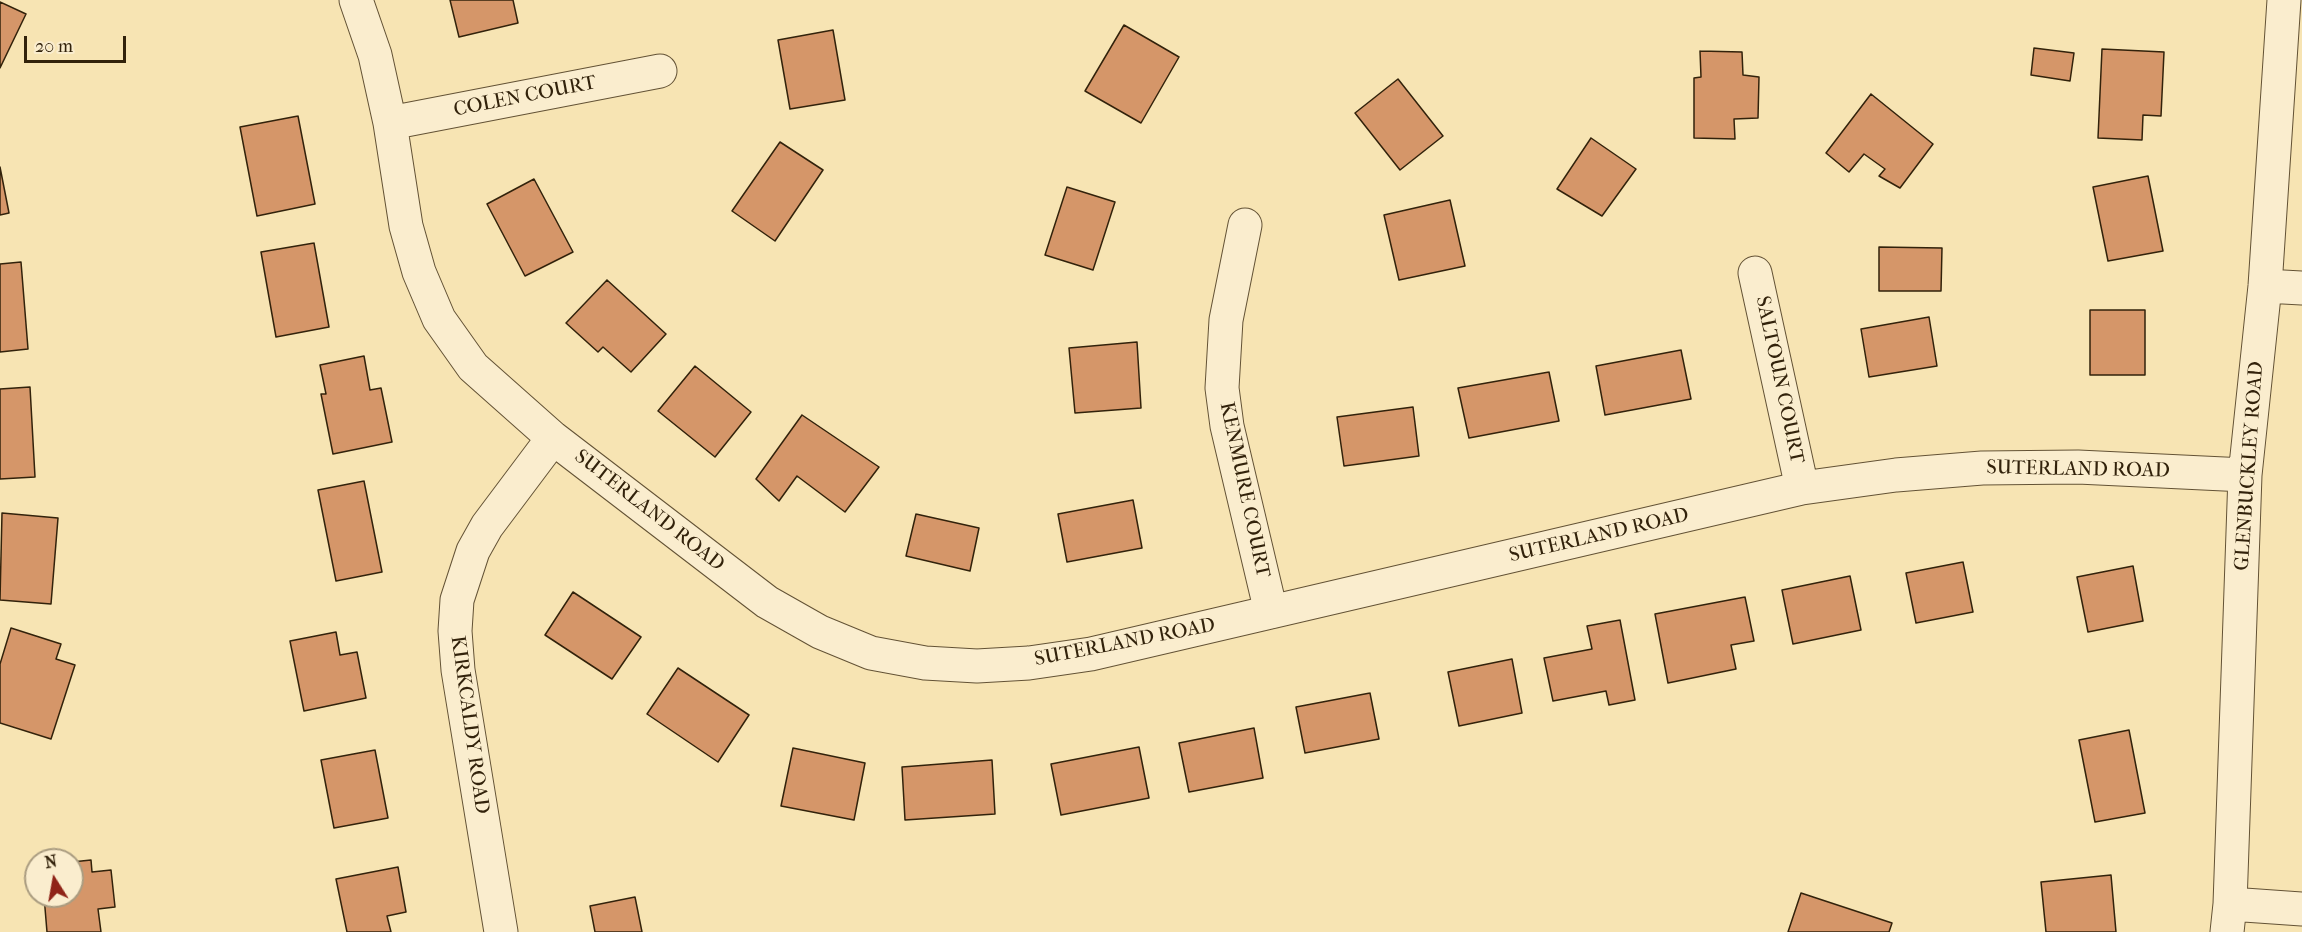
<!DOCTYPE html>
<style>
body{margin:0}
#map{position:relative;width:2302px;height:932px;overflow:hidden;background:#f7e4b3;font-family:"IM FELL French Canon",serif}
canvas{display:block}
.north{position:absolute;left:24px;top:848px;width:60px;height:60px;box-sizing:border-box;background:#faedce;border:2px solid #aa9c80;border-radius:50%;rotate:349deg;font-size:16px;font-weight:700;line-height:24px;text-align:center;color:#32220b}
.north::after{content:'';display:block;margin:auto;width:21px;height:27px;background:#8f2418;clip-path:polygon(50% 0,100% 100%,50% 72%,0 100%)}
.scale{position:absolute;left:24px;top:36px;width:102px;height:27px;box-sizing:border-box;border:3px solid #32220b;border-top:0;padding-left:8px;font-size:18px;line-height:21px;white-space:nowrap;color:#32220b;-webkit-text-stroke:4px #faedce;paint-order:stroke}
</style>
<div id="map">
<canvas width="2302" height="932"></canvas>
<div class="north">N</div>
<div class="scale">20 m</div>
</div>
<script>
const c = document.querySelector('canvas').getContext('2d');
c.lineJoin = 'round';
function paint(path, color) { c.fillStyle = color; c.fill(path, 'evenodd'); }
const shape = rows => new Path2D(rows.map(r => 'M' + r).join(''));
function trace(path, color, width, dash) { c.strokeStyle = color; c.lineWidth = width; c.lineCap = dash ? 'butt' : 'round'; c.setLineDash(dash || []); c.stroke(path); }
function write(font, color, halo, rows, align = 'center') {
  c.font = font + ' "IM FELL French Canon",serif'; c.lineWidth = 5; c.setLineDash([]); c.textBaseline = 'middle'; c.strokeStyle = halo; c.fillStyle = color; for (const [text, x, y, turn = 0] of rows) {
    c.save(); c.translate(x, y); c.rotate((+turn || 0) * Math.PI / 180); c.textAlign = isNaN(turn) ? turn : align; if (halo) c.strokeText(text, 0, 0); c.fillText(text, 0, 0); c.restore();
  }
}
const building = shape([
 [450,0,513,0,518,23,459,37,450,0],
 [0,2,26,14,0,68,0,2],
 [1124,25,1179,57,1141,123,1085,91,1124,25],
 [833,30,845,100,790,109,778,40,833,30],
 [2034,48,2074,53,2070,81,2031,75,2034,48],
 [2102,49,2164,52,2161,116,2143,115,2142,140,2098,138,2102,49],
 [1700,51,1742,52,1743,75,1759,77,1758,118,1734,119,1735,139,1694,138,1694,78,1701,77,1700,51],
 [1398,79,1443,136,1400,170,1355,113,1398,79],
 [1871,94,1933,144,1900,188,1879,176,1885,169,1864,154,1849,172,1826,153,1871,94],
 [298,116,315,204,257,216,240,127,298,116],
 [1591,138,1636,169,1602,216,1557,189,1591,138],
 [780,142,823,170,775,241,732,211,780,142],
 [0,167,9,213,0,215,0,167],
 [2148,176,2163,251,2108,261,2093,187,2148,176],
 [534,179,573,252,525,276,487,204,534,179],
 [1067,187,1115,202,1093,270,1045,255,1067,187],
 [1450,200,1465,266,1399,280,1384,215,1450,200],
 [314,243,329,327,276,337,261,252,314,243],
 [1879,247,1942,248,1941,291,1879,291,1879,247],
 [21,262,28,349,0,352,0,264,21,262],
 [607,280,666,334,631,372,603,347,598,352,566,323,607,280],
 [2090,310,2145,310,2145,375,2090,375,2090,310],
 [1929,317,1937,366,1869,377,1861,329,1929,317],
 [1137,342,1141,408,1075,413,1069,348,1137,342],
 [1681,350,1691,399,1605,415,1596,366,1681,350],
 [364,356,370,390,381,388,392,442,333,454,321,394,326,394,320,365,364,356],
 [695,366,751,412,715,457,658,411,695,366],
 [1549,372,1559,421,1469,438,1458,388,1549,372],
 [30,387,35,477,0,479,0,389,30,387],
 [1413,407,1419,456,1344,466,1337,417,1413,407],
 [802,415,879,467,845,512,797,476,779,501,756,479,802,415],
 [364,481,382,572,336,581,318,490,364,481],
 [1133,500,1142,548,1067,562,1058,514,1133,500],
 [2,513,58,518,51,604,0,600,2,513],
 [916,514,979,528,970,571,906,556,916,514],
 [1963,562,1973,612,1916,623,1906,573,1963,562],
 [2133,566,2143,621,2088,632,2077,577,2133,566],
 [1850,576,1861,630,1793,644,1782,590,1850,576],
 [573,592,641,637,612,679,545,635,573,592],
 [1745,597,1754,641,1731,645,1736,669,1668,683,1655,614,1745,597],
 [1620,620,1635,700,1609,705,1606,691,1553,701,1544,658,1592,649,1587,626,1620,620],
 [11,628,61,644,56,659,75,665,51,739,0,723,0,664,11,628],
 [336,632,340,655,357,652,366,698,304,711,290,641,336,632],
 [1512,659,1522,713,1459,726,1448,672,1512,659],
 [678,668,749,715,718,762,647,714,678,668],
 [1370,693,1379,739,1305,753,1296,707,1370,693],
 [1254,728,1263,778,1189,792,1179,743,1254,728],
 [2129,730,2145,813,2095,822,2079,740,2129,730],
 [1139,747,1149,798,1061,815,1051,764,1139,747],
 [793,748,865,763,854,820,781,806,793,748],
 [375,750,388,818,334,828,321,760,375,750],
 [992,760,995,814,905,820,902,767,992,760],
 [91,860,92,872,111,870,115,907,98,909,101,932,47,932,44,896,72,896,72,862,91,860],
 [398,867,406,912,387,916,391,932,347,932,336,879,398,867],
 [2111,875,2116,932,2046,932,2041,882,2111,875],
 [1801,893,1892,923,1889,932,1788,932,1801,893],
 [635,897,642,932,595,932,590,906,635,897]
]);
const minor = shape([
 [356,0,375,55,390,123,406,226,419,272,439,319,473,367,553,438,767,602,820,632,871,653,925,663,977,666,1029,663,1091,654,1802,488,1896,475,1982,468,2078,467,2245,475],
 [390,123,660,71],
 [1245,225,1226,320,1222,388,1227,426,1271,612],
 [1755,273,1802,488],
 [2265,286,2302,288],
 [2230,904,2302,909],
 [501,932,458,670,455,631,457,600,473,551,487,526,553,438],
 [2227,932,2230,904,2245,475,2265,286,2284,0]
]);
const streetNames = [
 ["COLEN COURT",525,97,-11],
 ["SALTOUN COURT",1779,380,78],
 ["GLENBUCKLEY ROAD",2250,466,-86],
 ["SUTERLAND ROAD",2078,470,1],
 ["KENMURE COURT",1244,490,78],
 ["SUTERLAND ROAD",649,511,38],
 ["SUTERLAND ROAD",1599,536,-13],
 ["SUTERLAND ROAD",1125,643,-11],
 ["KIRKCALDY ROAD",469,725,82]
];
paint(building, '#d59669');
trace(building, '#32220b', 1.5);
trace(minor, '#635235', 35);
trace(minor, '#faedce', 33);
write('20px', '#32220b', '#faedce', streetNames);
</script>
